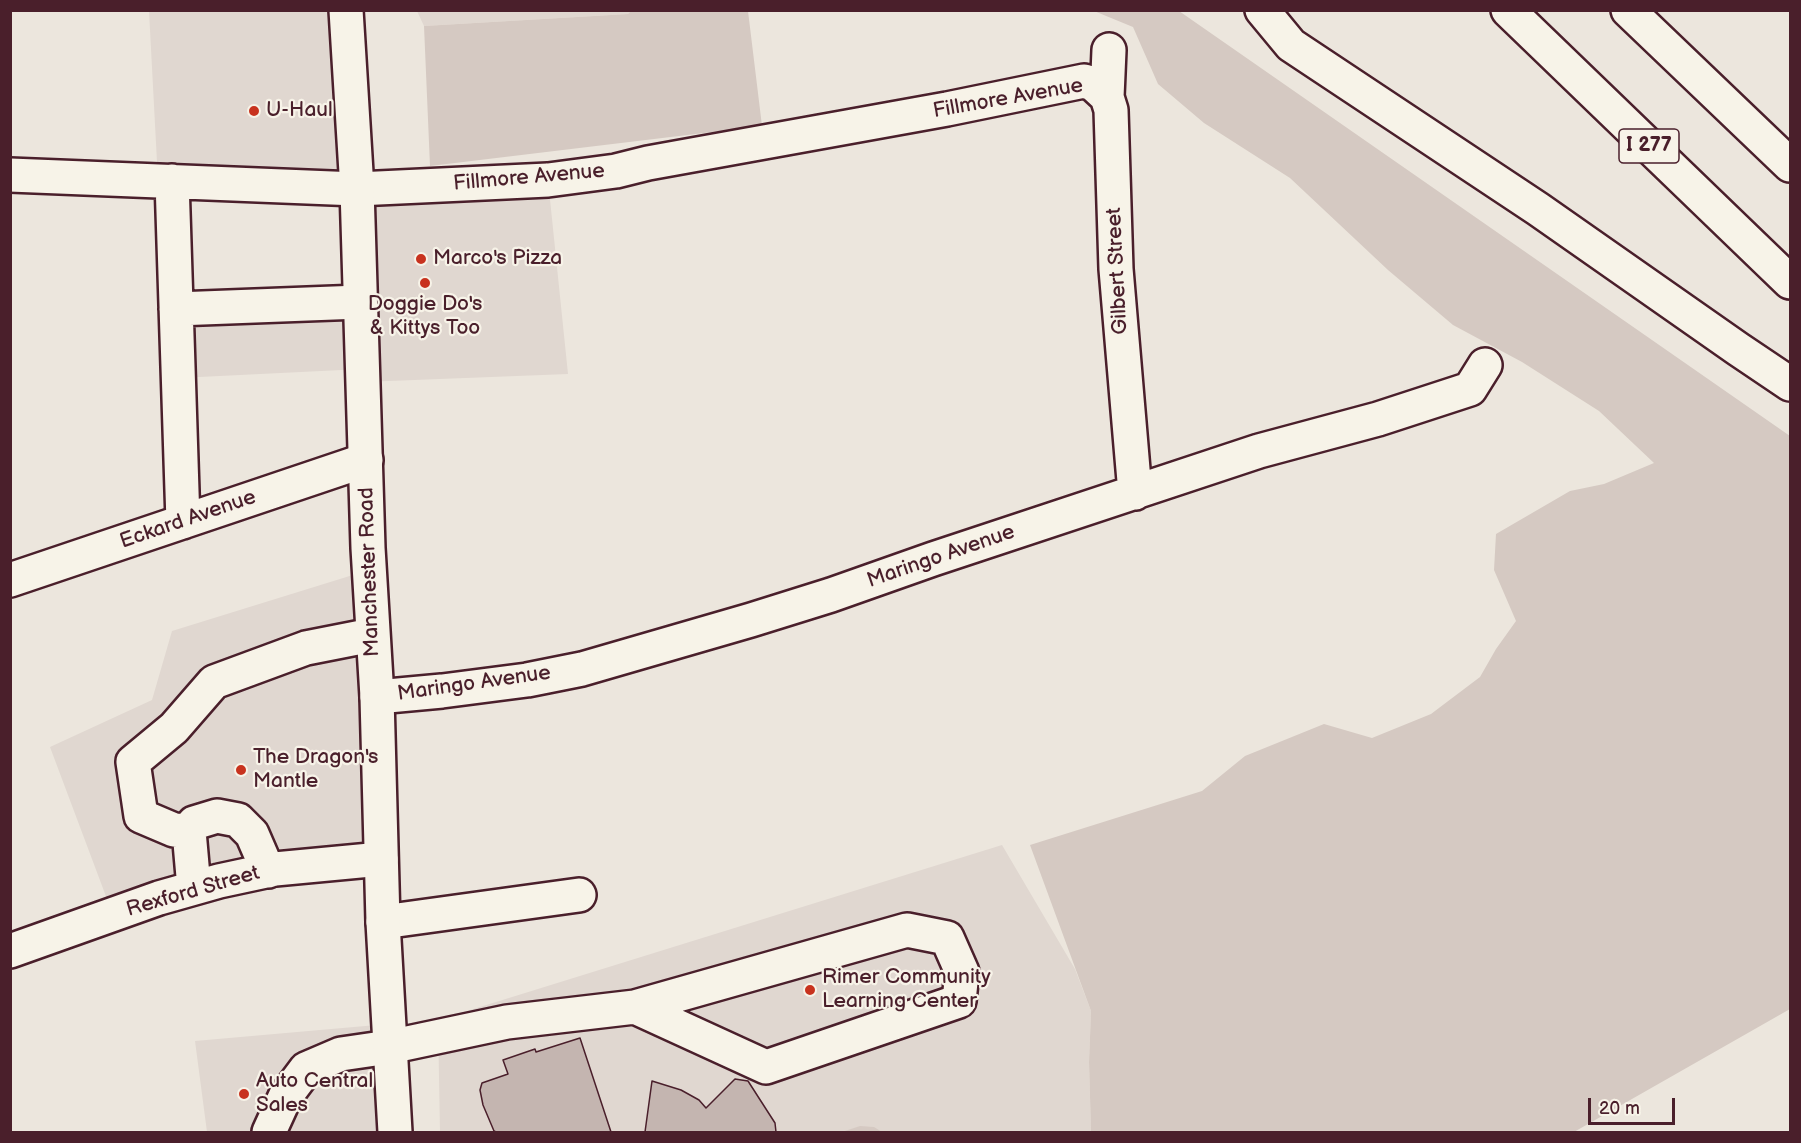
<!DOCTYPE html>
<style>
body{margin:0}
#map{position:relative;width:1801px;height:1143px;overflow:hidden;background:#ece6dd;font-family:"Balsamiq Sans",sans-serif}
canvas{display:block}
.frame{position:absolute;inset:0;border:12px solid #4a1f2b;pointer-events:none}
.scale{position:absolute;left:1588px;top:1098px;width:87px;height:27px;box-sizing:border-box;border:3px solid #4a1f2b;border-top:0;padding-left:8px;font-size:18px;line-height:21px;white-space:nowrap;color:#4a1f2b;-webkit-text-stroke:4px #f7f3e8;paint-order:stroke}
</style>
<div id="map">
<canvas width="1801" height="1143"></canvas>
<div class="frame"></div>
<div class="scale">20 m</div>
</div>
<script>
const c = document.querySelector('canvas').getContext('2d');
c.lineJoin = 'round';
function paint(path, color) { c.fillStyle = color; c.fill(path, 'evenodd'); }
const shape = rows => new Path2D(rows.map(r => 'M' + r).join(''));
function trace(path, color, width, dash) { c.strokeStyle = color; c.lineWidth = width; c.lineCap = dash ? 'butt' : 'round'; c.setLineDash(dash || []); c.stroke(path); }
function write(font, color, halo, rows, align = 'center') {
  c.font = font + ' "Balsamiq Sans",sans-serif'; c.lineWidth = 4.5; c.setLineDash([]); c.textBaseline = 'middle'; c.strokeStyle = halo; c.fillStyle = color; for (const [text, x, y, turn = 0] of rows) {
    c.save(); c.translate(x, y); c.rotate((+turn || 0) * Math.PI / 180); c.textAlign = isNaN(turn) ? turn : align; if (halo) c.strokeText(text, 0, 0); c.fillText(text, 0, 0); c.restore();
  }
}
const built = shape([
 [149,11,346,11,357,189,548,180,568,374,363,382,362,369,179,378,176,309,360,302,357,189,158,181],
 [417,11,632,11,628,14,424,26],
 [369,570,381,859,113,915,50,747,152,700,172,631],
 [1002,845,1075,969,1091,1011,1089,1062,1091,1132,440,1132,438,1020],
 [388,1024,395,1132,207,1132,195,1041]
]);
const green = shape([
 [632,10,748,11,762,126,430,166,424,26,628,14],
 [1094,11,1179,11,1790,436,1790,1009,1574,1132,1091,1132,1089,1062,1091,1011,1030,845,1202,791,1245,756,1324,724,1372,738,1431,714,1480,677,1496,649,1516,621,1494,570,1496,534,1570,491,1604,484,1654,463,1599,411,1522,362,1453,325,1388,270,1290,178,1204,123,1158,84,1133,27],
 [860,1126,874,1127,882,1132,842,1132]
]);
const building = shape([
 [580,1038,611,1132,496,1132,494,1131,483,1105,480,1090,482,1083,508,1074,503,1060,535,1049,536,1052,580,1038],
 [735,1079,748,1081,775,1123,776,1132,645,1132,652,1081,681,1090,699,1100,706,1108,735,1079]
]);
const minor = shape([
 [1109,50,1107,97,1111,110,1116,269,1135,493],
 [10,175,357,189,548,180,616,171,648,163,947,109,1084,81,1093,84,1107,97],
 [172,181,183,522],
 [176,309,360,302],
 [10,580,366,460],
 [377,697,442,691,527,680,582,669,751,620,831,595,933,559,1259,451,1378,419,1470,389,1485,365],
 [189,831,174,830,141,816,133,762,174,728,214,682,306,648,372,635],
 [194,888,189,831,194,823,217,816,238,820,252,834,268,871],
 [383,922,579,895],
 [10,951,159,898,219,881,275,869,381,859],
 [269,1132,285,1097,306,1069,341,1054,389,1047,507,1022,635,1007,907,930,947,938,962,972,959,1001,766,1067,635,1007]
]);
const major = shape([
 [346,10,357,189,368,548,377,697,383,922,395,1132]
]);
const highway = shape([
 [1262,10,1291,45,1538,209,1738,349,1790,384],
 [1508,10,1790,282],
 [1628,10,1790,165]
]);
const markers = [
 [254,111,6,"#c8321e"],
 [421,259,6,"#c8321e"],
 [425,283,6,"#c8321e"],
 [241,770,6,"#c8321e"],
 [810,990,6,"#c8321e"],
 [244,1094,6,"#c8321e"]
];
const shields = [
 [1649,146,60]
];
const shieldNames = [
 ["I 277",1649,146]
];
const streetNames = [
 ["Fillmore Avenue",1008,99,-10],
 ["Fillmore Avenue",529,178,-5],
 ["Gilbert Street",1118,271,-93],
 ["Eckard Avenue",188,520,-19],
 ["Maringo Avenue",941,557,-19],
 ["Manchester Road",370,572,-92],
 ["Maringo Avenue",474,684,-8],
 ["Rexford Street",193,892,-16]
];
const poiNames = [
 ["U-Haul",266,111],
 ["Marco's Pizza",433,259],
 ["Doggie Do's",425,305,"center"],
 ["& Kittys Too",425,329,"center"],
 ["The Dragon's",253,758],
 ["Mantle",253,782],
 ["Rimer Community",822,978],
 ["Learning Center",822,1002],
 ["Auto Central",256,1082],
 ["Sales",256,1106]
];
paint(built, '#e0d7d0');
paint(green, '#d5c9c2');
paint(building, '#c4b5b0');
trace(building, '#4a1f2b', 1.5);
trace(minor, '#4a1f2b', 38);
trace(major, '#4a1f2b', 38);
trace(highway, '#4a1f2b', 38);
trace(minor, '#f7f3e8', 33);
trace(major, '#f7f3e8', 33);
trace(highway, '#f7f3e8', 33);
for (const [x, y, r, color] of markers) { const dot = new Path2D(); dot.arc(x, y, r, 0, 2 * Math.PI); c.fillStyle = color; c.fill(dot); trace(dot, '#f7f3e8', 2); }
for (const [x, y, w] of shields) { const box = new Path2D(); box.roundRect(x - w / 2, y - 17, w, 34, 4.5); c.fillStyle = '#f7f3e8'; c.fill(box); trace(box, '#4a1f2b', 1.5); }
write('bold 20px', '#4a1f2b', null, shieldNames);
write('21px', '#4a1f2b', '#f7f3e8', streetNames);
write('21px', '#4a1f2b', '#f7f3e8', poiNames, 'left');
</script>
